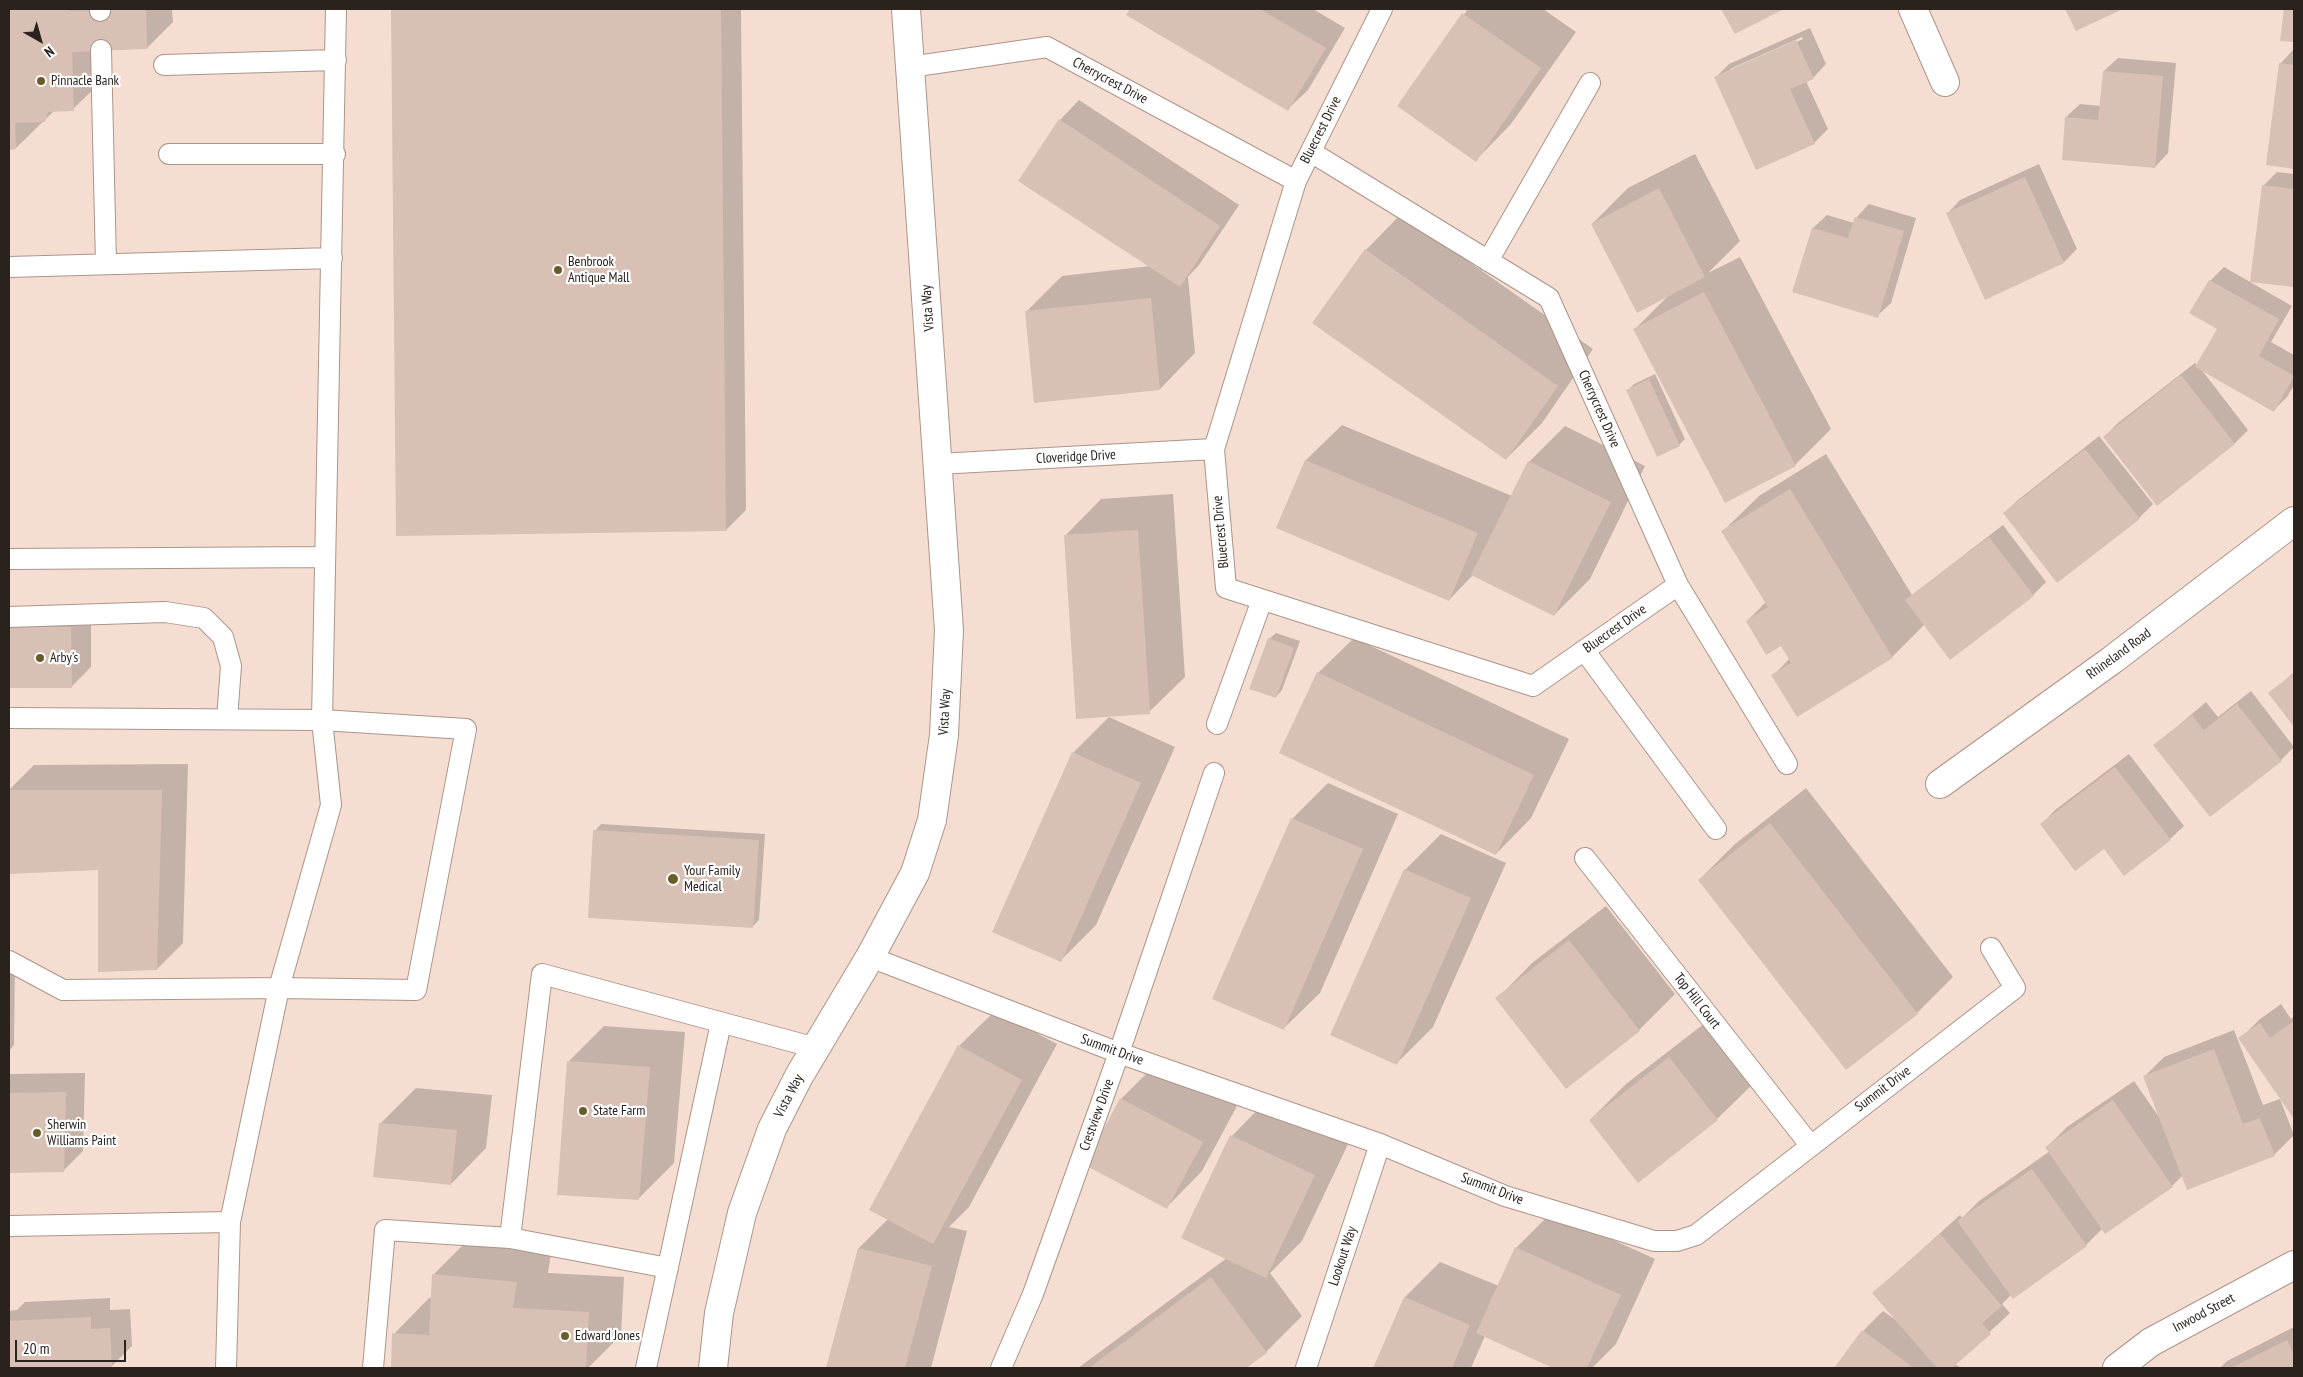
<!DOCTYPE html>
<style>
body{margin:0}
#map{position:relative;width:2303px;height:1377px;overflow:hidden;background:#f5ded1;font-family:"PT Sans Narrow",sans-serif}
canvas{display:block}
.frame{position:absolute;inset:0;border:10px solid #2a221d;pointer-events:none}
.north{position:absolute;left:15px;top:15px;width:50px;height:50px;-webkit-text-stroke:4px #fff;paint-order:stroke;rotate:142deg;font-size:14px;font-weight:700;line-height:20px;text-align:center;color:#2a221d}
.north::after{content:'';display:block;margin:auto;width:18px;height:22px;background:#2a221d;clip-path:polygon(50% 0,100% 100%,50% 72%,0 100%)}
.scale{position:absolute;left:15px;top:1340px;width:111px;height:22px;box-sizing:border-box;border:2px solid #2a221d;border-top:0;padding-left:6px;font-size:15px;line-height:18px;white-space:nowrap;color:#2a221d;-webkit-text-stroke:4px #fff;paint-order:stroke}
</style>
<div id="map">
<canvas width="2303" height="1377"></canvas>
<div class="frame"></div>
<div class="north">N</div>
<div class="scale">20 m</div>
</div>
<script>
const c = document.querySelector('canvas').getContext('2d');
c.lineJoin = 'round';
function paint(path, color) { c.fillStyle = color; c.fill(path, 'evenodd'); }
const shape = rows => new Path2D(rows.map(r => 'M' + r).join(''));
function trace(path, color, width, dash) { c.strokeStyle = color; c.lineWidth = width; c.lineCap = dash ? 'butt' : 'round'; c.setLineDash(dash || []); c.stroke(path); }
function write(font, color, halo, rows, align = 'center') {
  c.font = font + ' "PT Sans Narrow",sans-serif'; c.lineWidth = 4.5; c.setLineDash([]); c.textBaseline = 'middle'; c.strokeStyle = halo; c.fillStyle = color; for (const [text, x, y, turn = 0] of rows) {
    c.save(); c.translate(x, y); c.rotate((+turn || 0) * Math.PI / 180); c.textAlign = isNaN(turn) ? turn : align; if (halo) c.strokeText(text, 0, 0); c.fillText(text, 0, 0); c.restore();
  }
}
const shadow = shape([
 [9,9,172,9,173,22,147,48,98,49,99,84,73,109,55,110,16,148,9,148],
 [392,9,741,9,746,510,726,530,397,535],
 [1131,9,1313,9,1345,28,1308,90,1288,109,1127,15],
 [1468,9,1543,9,1576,32,1511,124,1476,160,1399,106],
 [1723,9,1781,9,1735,33],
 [2066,9,2120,9,2077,30],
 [1810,28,1826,64,1813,78,1806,81,1828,129,1814,143,1716,77,1729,64],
 [1802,37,1803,39,1730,71,1730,69],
 [2293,50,2294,50,2294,167,2267,164,2280,64],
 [2118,58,2176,63,2168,153,2155,167,2066,117,2080,104,2101,106,2104,71],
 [1079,100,1239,205,1199,265,1188,277,1195,353,1160,389,1026,312,1062,276,1150,266,1060,120],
 [1695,154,1740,241,1708,273,1740,257,1831,429,1795,465,1635,329,1668,296,1592,224,1628,188],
 [2039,164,2077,249,2064,262,1947,214,1960,200],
 [2277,172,2294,174,2294,286,2251,281,2264,185],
 [1869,204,1916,218,1891,303,1877,316,1794,292,1813,228,1827,215,1854,223,1856,218],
 [1401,214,1593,349,1542,423,1506,459,1366,250],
 [2224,267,2292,306,2271,342,2294,355,2294,385,2287,397,2274,410,2201,369,2248,430,2235,443,2157,504,2104,437,2118,423,2195,363,2197,365,2219,328,2191,313,2210,281],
 [1655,374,1685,439,1679,445,1628,390,1634,384],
 [1342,425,1512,496,1529,462,1565,426,1645,466,1590,579,1554,615,1473,575,1449,600,1277,527,1306,460],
 [2099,436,2153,504,2139,518,2058,582,2004,513,2018,500],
 [1826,454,1912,595,2003,525,2046,582,2033,595,1925,624,1892,657,1797,716,1773,676,1790,658,1781,644,1747,621,1766,602,1723,531,1759,496],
 [1173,494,1185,677,1149,712,1066,535,1101,499],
 [9,608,91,608,91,667,71,687,9,687],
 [1276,633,1300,641,1282,690,1276,697,1269,639],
 [1354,638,1569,739,1531,818,1496,854,1318,673],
 [2294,672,2294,725,2270,694],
 [2251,691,2294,747,2281,760,2155,745,2206,702,2218,717],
 [1109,717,1175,747,1096,925,1060,961,1073,753],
 [2129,754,2184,826,2170,839,2104,847,2042,824,2055,810],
 [188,764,183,943,157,969,99,869,9,873,9,790,34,765],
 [1328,783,1398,814,1320,993,1284,1028,1292,819],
 [1806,788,1953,977,1917,1013,1699,880,1735,844],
 [601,824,765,834,759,920,753,926,595,831],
 [1441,834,1506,863,1433,1027,1397,1063,1405,870],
 [1606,906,1675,994,1639,1030,1497,999,1532,963],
 [9,963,15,963,14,1045,9,1051],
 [2281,1004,2291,1019,2294,1016,2294,1117,2240,1039,2260,1019],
 [995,1011,1057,1044,969,1207,949,1227,967,1231,931,1368,827,1368,859,1248,888,1219,959,1046],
 [1705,1023,1753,1084,1717,1119,1590,1120,1626,1084],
 [604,1026,685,1032,674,1163,638,1199,568,1062],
 [2234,1030,2263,1105,2280,1099,2294,1135,2274,1155,2182,1176,2172,1186,2105,1232,2103,1228,2086,1245,2011,1295,2002,1304,2010,1313,1955,1364,1961,1368,1836,1368,1863,1331,1883,1311,1897,1321,1874,1293,1960,1215,1962,1218,1979,1201,2050,1151,2047,1147,2067,1127,2134,1081,2159,1117,2144,1077,2164,1057],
 [1157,1063,1237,1106,1202,1171,1167,1207,1121,1099],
 [85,1073,83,1151,63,1171,9,1172,9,1074],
 [416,1088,492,1095,486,1148,451,1184,380,1124],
 [1267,1100,1350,1140,1302,1241,1270,1273,1302,1316,1266,1352,1244,1368,1078,1368,1227,1258,1232,1136],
 [1552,1212,1655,1259,1616,1344,1592,1368,1556,1368,1485,1336,1471,1368,1374,1368,1405,1297,1440,1262,1499,1286,1516,1248],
 [469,1239,552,1247,548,1273,624,1277,621,1335,588,1368,392,1368,394,1334,429,1298,432,1298,433,1275],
 [110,1298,110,1310,130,1309,132,1346,112,1366,100,1368,9,1368,9,1311,17,1310,25,1302],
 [2294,1327,2294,1368,2220,1368,2227,1361]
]);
const building = shape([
 [9,9,70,9,70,11,146,9,147,49,72,52,74,111,48,112,45,122,15,123,16,149,9,150],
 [391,9,721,9,726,531,396,536],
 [1130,9,1260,9,1326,48,1288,111,1126,15],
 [1721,9,1784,9,1735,34],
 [2065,9,2123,9,2076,31],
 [2284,9,2294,9,2294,42,2280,41],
 [1462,13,1541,68,1476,162,1397,106],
 [1796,40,1814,79,1790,89,1815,144,1756,170,1714,77],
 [2279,63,2294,65,2294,169,2266,165],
 [2103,71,2163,76,2155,168,2062,160,2065,117,2098,120],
 [1059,119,1220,226,1180,287,1018,181],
 [2025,177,2064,263,1985,300,1946,213],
 [2262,185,2294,189,2294,287,2250,282],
 [1659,188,1705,277,1637,313,1591,224],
 [1855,217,1904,231,1878,318,1792,292,1812,228,1848,238],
 [1365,249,1558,386,1506,460,1312,323],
 [2209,280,2279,319,2259,356,2294,376,2274,412,2195,367,2217,329,2189,313],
 [1704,292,1796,466,1725,503,1633,329],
 [1151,298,1160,390,1034,403,1025,311],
 [2181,375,2235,444,2157,506,2103,437],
 [1649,379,1680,446,1657,457,1626,390],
 [2085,449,2140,519,2057,583,2003,513],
 [1305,460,1478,533,1449,601,1276,528],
 [1528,461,1611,502,1554,616,1471,575],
 [1790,489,1893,658,1797,717,1771,675,1791,663,1781,646,1766,655,1746,621,1768,607,1721,531],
 [1138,530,1150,714,1076,719,1064,535],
 [1989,537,2034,596,1950,660,1905,600],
 [9,627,71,627,72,688,9,688],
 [1268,638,1294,648,1276,698,1249,689],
 [1317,672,1534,775,1496,855,1279,753],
 [2294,673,2294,727,2268,693],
 [2237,704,2282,761,2210,817,2153,745,2192,715,2204,730],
 [1072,752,1141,783,1061,962,992,932],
 [2115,767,2171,840,2124,876,2104,849,2075,871,2040,824],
 [9,790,162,790,157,970,98,972,98,870,9,874],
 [1291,818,1363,849,1284,1030,1212,999],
 [1770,823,1918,1014,1846,1070,1698,880],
 [593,830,759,840,753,928,588,918],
 [1404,869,1471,898,1397,1065,1330,1035],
 [1569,940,1640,1031,1566,1089,1495,998],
 [2294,1021,2294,1119,2238,1038,2260,1023,2270,1038],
 [958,1045,1022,1080,933,1244,869,1210],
 [2214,1049,2243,1124,2260,1118,2275,1156,2187,1190,2143,1076],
 [1669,1057,1718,1120,1638,1183,1589,1120],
 [567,1061,650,1067,639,1200,557,1195],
 [66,1092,64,1172,9,1173,9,1093],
 [1120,1098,1203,1142,1167,1209,1085,1165],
 [2113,1100,2173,1187,2105,1234,2045,1147],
 [379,1123,457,1130,451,1185,373,1177],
 [1230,1135,1315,1175,1266,1278,1181,1238],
 [2032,1169,2087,1246,2013,1299,1957,1221],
 [1940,1234,2002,1306,1982,1323,1991,1334,1952,1368,1937,1368,1872,1293],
 [1515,1247,1621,1295,1587,1368,1553,1368,1476,1333],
 [858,1248,932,1266,905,1368,826,1368],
 [432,1274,517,1282,513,1308,589,1312,586,1368,391,1368,392,1333,429,1335],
 [1211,1277,1267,1353,1246,1368,1089,1368],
 [1404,1297,1470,1325,1452,1368,1373,1368],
 [91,1317,91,1329,110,1328,112,1367,9,1368,9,1321],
 [1862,1330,1914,1368,1834,1368],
 [2287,1340,2294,1355,2294,1368,2231,1368]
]);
const lane = shape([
 [100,9,100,11],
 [1382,9,1296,181,1214,449,1226,588,1533,686,1678,585],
 [101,50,106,264],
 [164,65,336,60],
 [910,67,1047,47,1296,181],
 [1311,152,1549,298,1678,585,1787,764],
 [169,154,335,154],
 [1488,261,1590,83],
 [9,267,332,258],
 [938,464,1214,449],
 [9,559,324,557],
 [9,617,165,612,204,618,223,637,231,666,227,719],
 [1584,650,1716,829],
 [9,718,322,720,331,805,279,988,63,990,9,961],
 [1217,724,1262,600],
 [1585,858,1810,1145],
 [870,957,1119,1053,1380,1144,1505,1196,1654,1241,1677,1241,1696,1235,2015,988,1991,948],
 [230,1222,279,988,416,990,466,729,322,720,336,9],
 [9,1226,230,1222,226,1368],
 [510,1238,668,1268],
 [373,1368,385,1230,510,1238,542,974,816,1048],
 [646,1368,721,1023],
 [1001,1368,1033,1294,1119,1053,1214,773],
 [1306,1368,1380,1144]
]);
const street = shape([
 [1913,9,1945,82],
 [1940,784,2112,660,2294,521],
 [2117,1368,2151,1342,2294,1265]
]);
const secondary = shape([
 [713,1368,719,1313,742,1213,772,1129,799,1076,870,957,915,873,932,820,944,735,949,630,906,9]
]);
const markers = [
 [41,81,5,"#695c29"],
 [558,270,5,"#695c29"],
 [40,658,5,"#695c29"],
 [673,879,6,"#695c29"],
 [583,1111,5,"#695c29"],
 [37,1133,5,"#695c29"],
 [565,1336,5,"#695c29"]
];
const poiNames = [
 ["Pinnacle Bank",51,81],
 ["Benbrook",568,262],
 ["Antique Mall",568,278],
 ["Arby's",50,658],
 ["Your Family",684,871],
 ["Medical",684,887],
 ["State Farm",593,1111],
 ["Sherwin",47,1125],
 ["Williams Paint",47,1141],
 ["Edward Jones",575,1336]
];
const streetNames = [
 ["Cherrycrest Drive",1110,81,28],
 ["Bluecrest Drive",1321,130,-63],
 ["Vista Way",928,308,-94],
 ["Cherrycrest Drive",1599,409,66],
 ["Cloveridge Drive",1076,457,-3],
 ["Bluecrest Drive",1221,532,-95],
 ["Bluecrest Drive",1615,629,-35],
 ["Rhineland Road",2119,654,-36],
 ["Vista Way",945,712,-87],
 ["Top Hill Court",1697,1001,52],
 ["Summit Drive",1112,1050,20],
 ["Summit Drive",1883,1089,-37],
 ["Vista Way",789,1096,-62],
 ["Crestview Drive",1097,1115,-70],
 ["Summit Drive",1492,1189,21],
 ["Lookout Way",1343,1256,-72],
 ["Inwood Street",2204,1313,-28]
];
paint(shadow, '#0003');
paint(building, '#d9c0b5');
trace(lane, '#ab9589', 22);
trace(street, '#ab9589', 30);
trace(secondary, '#ab9589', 30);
trace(lane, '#fff', 20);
trace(street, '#fff', 28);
trace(secondary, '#fff', 28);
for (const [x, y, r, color] of markers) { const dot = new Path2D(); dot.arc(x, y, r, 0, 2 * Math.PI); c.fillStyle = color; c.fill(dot); trace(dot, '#fff', 2); }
write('14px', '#2a221d', '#fff', poiNames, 'left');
write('14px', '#2a221d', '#fff', streetNames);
</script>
